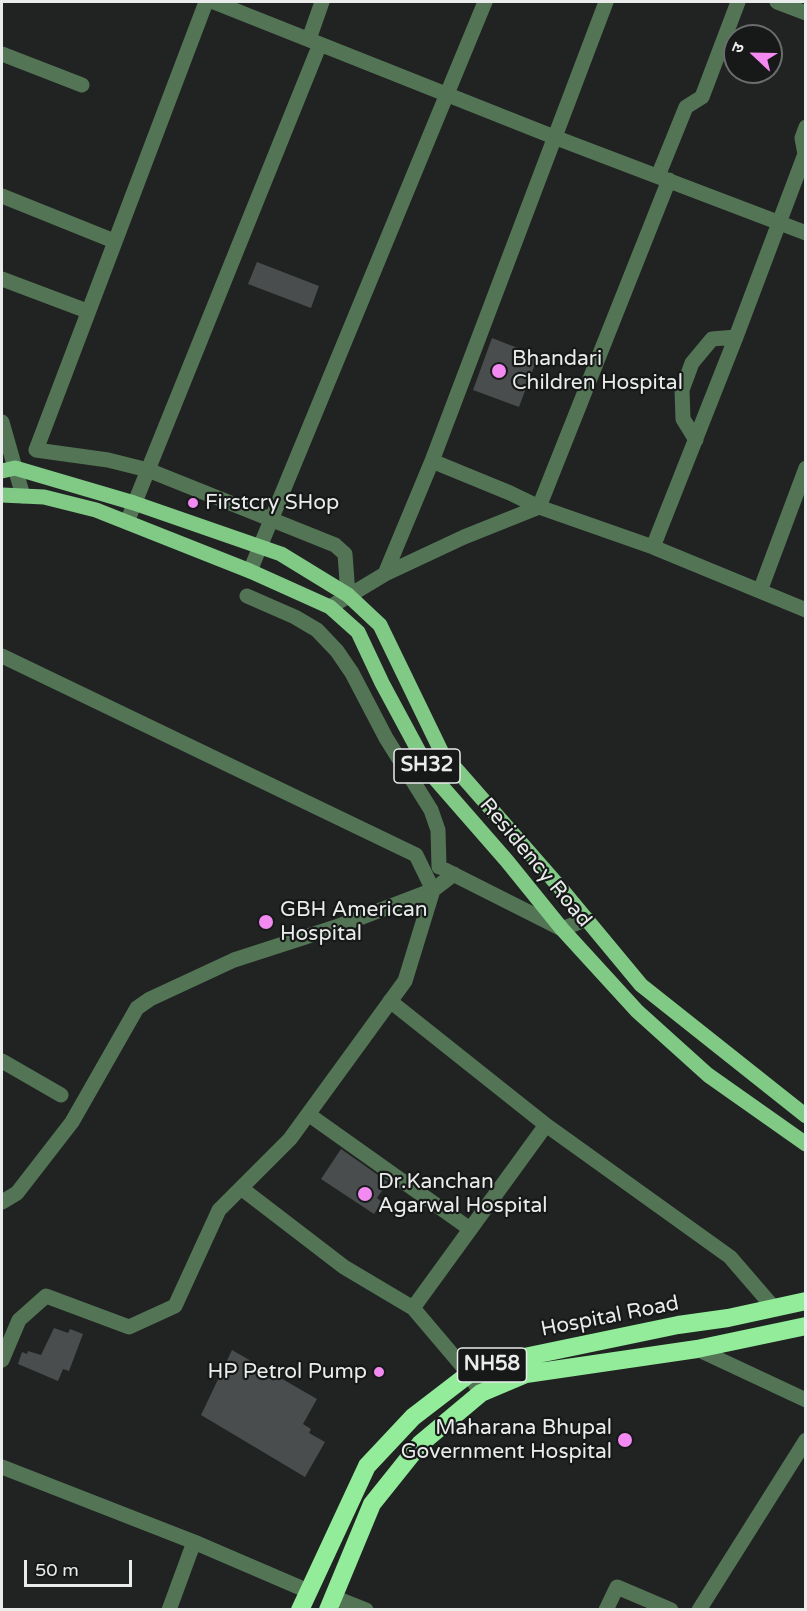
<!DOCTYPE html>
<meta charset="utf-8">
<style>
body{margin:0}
#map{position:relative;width:807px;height:1611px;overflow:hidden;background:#202322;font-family:"Varela Round","Noto Sans Devanagari",sans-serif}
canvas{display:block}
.frame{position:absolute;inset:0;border:3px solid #eaeceb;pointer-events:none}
.north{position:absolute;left:723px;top:24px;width:60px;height:60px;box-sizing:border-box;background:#171919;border:2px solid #6b6d6d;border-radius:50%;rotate:292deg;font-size:16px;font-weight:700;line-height:24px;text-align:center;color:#eaeceb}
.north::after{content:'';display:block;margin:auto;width:21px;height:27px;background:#f28af2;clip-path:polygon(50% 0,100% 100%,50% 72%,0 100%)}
.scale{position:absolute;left:24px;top:1560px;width:108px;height:27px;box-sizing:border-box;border:3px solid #eaeceb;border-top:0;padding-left:8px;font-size:18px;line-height:21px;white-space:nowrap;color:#eaeceb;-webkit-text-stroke:4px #171919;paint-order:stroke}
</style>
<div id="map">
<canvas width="807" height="1611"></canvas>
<div class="frame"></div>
<div class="north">उ</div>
<div class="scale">50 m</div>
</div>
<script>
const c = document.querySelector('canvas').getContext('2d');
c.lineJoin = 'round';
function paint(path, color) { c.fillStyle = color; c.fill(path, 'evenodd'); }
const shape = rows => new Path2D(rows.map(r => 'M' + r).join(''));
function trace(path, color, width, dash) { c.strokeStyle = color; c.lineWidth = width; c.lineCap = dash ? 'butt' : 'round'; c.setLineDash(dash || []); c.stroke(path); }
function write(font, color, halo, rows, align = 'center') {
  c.font = font + ' "Varela Round",sans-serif'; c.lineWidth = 4.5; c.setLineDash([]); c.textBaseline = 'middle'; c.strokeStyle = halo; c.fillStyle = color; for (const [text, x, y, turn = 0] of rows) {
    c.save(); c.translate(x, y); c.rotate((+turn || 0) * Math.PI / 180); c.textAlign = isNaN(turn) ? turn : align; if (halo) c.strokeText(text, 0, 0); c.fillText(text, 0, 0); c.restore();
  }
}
const building = shape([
 [257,262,319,286,311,308,248,284],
 [492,338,538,356,519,407,473,390],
 [341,1149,388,1182,377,1198,382,1202,374,1214,321,1179],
 [54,1328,68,1333,70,1329,83,1334,69,1371,63,1369,58,1381,18,1364,22,1352,27,1354,28,1351,41,1355],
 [232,1350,317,1399,303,1424,311,1429,309,1433,325,1442,305,1477,201,1415]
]);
const minor = shape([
 [206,2,36,450,108,460,148,470,335,545,345,554,348,595],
 [214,2,554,137,806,233],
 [777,2,806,13],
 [309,39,322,2],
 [2,54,82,85],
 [658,176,686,107,702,97,738,2],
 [2,196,114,241],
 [2,279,87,311],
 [2,422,23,496],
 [696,440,683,419,682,390,692,363,712,339,736,337],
 [432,461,510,493,539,507,669,180],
 [127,522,320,44],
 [653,547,736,337,805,154,802,138,806,127],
 [250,571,485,2],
 [385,574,432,461,606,2],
 [760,591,806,468],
 [247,596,295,617,317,630,337,651,352,673,386,738,431,810,438,830,439,867],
 [330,607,385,574,464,537,539,507,653,547,806,610],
 [2,656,416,855,433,890,405,981,290,1139,219,1210,175,1306,129,1327,46,1296,19,1320,2,1360],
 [445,870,562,929,587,919],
 [390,1001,546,1125,413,1308,469,1374,481,1393],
 [2,1061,61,1095],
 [308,1114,470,1229],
 [546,1125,730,1257,774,1308],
 [241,1188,344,1267,413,1308],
 [2,1202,17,1193,72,1122,137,1008,150,999,234,960,336,927,433,890,454,874],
 [697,1349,806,1400],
 [2,1467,194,1542,308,1591],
 [333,1597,366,1610],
 [169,1610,194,1542],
 [606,1610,617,1587,671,1610],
 [699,1610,806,1440]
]);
const major = shape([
 [2,471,15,468,134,503,281,554,348,595,380,625,442,753,563,891,641,985,806,1116],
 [2,495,44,497,96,510,250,571,330,607,358,632,382,683,431,774,507,861,562,929,637,1011,708,1075,806,1144]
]);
const highway = shape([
 [300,1610,367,1466,413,1417,469,1374,505,1361,678,1325,728,1318,806,1301],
 [328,1610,372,1504,420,1444,481,1393,526,1374,697,1349,806,1326]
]);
const markers = [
 [499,371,8,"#f28af2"],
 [193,503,6,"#f28af2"],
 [266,922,8,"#f28af2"],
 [365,1194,8,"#f28af2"],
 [379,1372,6,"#f28af2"],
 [625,1440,8,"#f28af2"]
];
const shields = [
 [427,766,66],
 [492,1365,69]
];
const shieldNames = [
 ["SH32",427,766],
 ["NH58",492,1365]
];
const poiNames = [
 ["Bhandari",512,359],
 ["Children Hospital",512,383],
 ["Firstcry SHop",205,503],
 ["GBH American",280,910],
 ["Hospital",280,934],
 ["Dr.Kanchan",378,1182],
 ["Agarwal Hospital",378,1206],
 ["HP Petrol Pump",367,1372,"right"],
 ["Maharana Bhupal",612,1428,"right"],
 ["Government Hospital",612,1452,"right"]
];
const streetNames = [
 ["Residency Road",535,863,50],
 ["Hospital Road",610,1317,-11]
];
paint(building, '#4a4d4d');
trace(minor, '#537555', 15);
trace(major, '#80ca86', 15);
trace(highway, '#92ec99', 18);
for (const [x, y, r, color] of markers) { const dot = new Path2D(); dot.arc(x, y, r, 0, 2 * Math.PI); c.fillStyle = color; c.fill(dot); trace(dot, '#171919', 2); }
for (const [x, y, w] of shields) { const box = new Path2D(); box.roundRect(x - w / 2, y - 17, w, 34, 4.5); c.fillStyle = '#171919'; c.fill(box); trace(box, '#eaeceb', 1.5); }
write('bold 20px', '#eaeceb', null, shieldNames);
write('21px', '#eaeceb', '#171919', poiNames, 'left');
write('21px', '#eaeceb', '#171919', streetNames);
</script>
